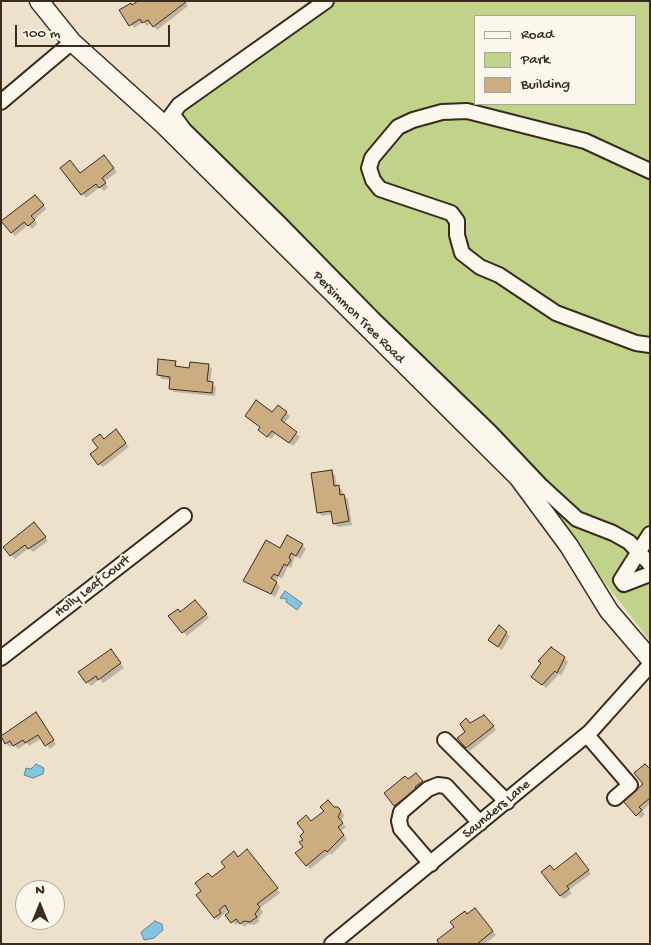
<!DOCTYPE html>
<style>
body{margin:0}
#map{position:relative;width:651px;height:945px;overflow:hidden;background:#ede1cc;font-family:"Gochi Hand",sans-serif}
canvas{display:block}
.frame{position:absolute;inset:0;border:2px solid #3b2a1e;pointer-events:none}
.legend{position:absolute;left:474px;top:15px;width:162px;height:90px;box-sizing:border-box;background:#fbf7ec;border:1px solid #aea59a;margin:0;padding:6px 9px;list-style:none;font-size:15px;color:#3b2a1e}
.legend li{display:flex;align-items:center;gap:10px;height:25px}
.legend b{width:25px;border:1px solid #aea59a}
.north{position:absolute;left:15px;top:880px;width:50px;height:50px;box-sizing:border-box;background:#fbf7ec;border:1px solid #aea59a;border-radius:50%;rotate:0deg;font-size:14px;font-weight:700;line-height:20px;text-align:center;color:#3b2a1e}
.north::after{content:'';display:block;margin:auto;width:18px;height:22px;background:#3b2a1e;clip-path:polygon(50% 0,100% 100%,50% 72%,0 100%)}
.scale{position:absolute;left:15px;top:25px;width:155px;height:22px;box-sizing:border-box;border:2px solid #3b2a1e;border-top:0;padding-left:6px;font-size:15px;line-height:18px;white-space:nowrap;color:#3b2a1e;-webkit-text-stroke:4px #fbf7ec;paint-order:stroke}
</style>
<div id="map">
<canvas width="651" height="945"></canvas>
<div class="frame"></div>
<ul class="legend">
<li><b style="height:6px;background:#fbf7ec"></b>Road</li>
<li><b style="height:14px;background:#c1d388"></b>Park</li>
<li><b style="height:14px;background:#ccad80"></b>Building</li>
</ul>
<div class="north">N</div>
<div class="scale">100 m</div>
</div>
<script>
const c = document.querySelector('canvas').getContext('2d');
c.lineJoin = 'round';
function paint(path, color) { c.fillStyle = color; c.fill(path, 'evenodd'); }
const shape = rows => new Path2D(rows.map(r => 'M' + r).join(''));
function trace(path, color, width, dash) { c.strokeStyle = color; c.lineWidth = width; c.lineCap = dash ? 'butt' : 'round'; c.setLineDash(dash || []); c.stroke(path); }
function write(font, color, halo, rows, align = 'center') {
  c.font = font + ' "Gochi Hand",sans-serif'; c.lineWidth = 4; c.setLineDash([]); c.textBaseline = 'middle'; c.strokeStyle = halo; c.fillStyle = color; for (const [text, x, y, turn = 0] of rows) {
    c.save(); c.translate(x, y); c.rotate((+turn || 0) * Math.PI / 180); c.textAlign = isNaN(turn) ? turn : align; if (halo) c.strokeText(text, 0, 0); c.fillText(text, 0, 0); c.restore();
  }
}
const green = shape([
 [309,1,650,1,650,641,518,470,174,129,170,104],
 [475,16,635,16,635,104,475,104]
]);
const water = shape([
 [285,591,302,603,297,610,286,602,287,599,280,598,285,591],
 [36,764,44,768,43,774,33,778,24,775,26,768,31,769,36,764],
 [155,921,162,924,163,930,154,938,144,940,141,932,155,921]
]);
const shadow = shape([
 [139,1,185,1,188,6,157,30,151,23,147,26,143,22,134,28,121,10],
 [107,160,117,172,104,182,108,187,104,191,100,187,86,198,62,168,81,174],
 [39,200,46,209,34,220,37,224,32,229,28,225,15,236,12,232],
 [175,362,178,368,190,369,208,365,212,369,210,383,216,387,215,396,174,392,170,388,171,380,162,379,158,375],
 [278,406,290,416,284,424,300,437,293,446,276,433,271,439,263,433],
 [119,435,129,447,103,467,99,464,100,448,104,440],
 [331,472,335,475,337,487,342,490,343,495,348,499,352,525,338,527,334,523,333,514,322,516,318,512],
 [34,523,48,541,33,552,29,548,15,559,11,555],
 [302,545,306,549,300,559,295,556,291,568,288,566,282,579,279,577,275,582,280,587,275,597,244,580,280,549],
 [199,605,209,618,187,636,170,616],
 [506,633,510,636,502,650,493,643],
 [114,654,124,668,103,683,100,679,91,686,80,673],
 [543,655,564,658,568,662,561,676,559,674,546,688,532,677,542,663,540,661],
 [36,713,56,744,50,749,42,738,29,746,27,743,18,749,14,744,10,747,6,743],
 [488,720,496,730,470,751,467,748,466,732,470,724],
 [650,771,650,804,642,811,645,814,641,818,637,815],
 [420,778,425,785,398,809,385,793,408,781],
 [334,808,338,808,344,815,341,822,346,827,341,831,347,839,331,855,330,853,310,869,307,865,305,840,311,823],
 [251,855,280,893,260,908,263,912,258,919,260,921,254,925,248,924,244,927,240,922,236,925,227,915,231,912,229,909,218,920,215,917,212,878,238,858],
 [580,859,591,874,569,890,572,893,564,899,560,896,554,871],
 [479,913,496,935,485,944,441,944,467,915]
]);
const building = shape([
 [138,1,185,1,186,2,153,27,148,20,142,23,140,19,129,26,119,10,131,3,132,5,138,1],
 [104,155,114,168,102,178,106,183,99,188,96,184,81,195,60,168,70,160,80,173,104,155],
 [35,195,44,205,31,216,35,220,28,226,24,222,11,233,1,221,35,195],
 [158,359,176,361,175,366,189,368,190,362,209,364,207,381,213,382,212,393,169,389,170,377,157,375,158,359],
 [256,400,272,412,278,405,287,412,281,420,297,432,289,443,272,431,267,437,258,430,260,427,245,416,256,400],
 [116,429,126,443,98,465,90,454,98,448,92,440,100,434,104,439,116,429],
 [332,470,334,486,339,485,340,495,344,494,349,521,333,524,331,511,317,513,311,473,332,470],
 [34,522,46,537,28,549,25,545,10,556,3,547,34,522],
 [287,535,303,544,296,556,291,553,289,558,291,560,287,566,284,564,278,576,274,574,271,578,277,582,271,594,243,581,266,540,280,548,287,535],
 [195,600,207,614,182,633,168,616,178,609,180,612,195,600],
 [499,625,507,632,498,647,488,640,499,625],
 [551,647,565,657,557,673,555,671,542,685,531,677,541,663,538,661,551,647],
 [111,649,121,663,98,680,96,676,86,683,78,672,111,649],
 [36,712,54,740,45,746,38,735,25,743,23,740,13,746,10,741,5,744,1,736,36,712],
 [484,715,494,726,466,748,457,738,465,732,460,724,466,718,470,723,484,715],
 [645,764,650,769,650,798,639,807,642,810,636,816,623,801,643,784,634,773,645,764],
 [416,773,423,781,415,787,417,789,394,806,384,793,405,776,408,779,416,773],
 [328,800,334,807,338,807,341,811,338,817,343,823,338,827,344,835,327,852,325,850,306,866,295,853,303,847,299,842,303,840,300,836,304,832,297,823,306,815,311,821,324,811,320,807,328,800],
 [247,849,278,888,257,904,260,907,255,914,257,917,250,922,244,921,240,924,236,919,231,923,225,915,229,912,225,905,219,910,221,913,214,918,196,895,201,891,195,883,208,873,212,877,225,867,221,862,234,851,238,857,247,849],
 [576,853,589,870,567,886,569,889,560,896,541,872,550,865,554,870,576,853],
 [475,908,493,931,477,944,439,944,437,940,454,927,450,922,465,911,467,914,475,908]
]);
const minor = shape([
 [1,102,72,42],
 [173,115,184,130,278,222,373,319,490,432,541,486,577,519,613,533,629,542,650,564],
 [168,120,179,105,326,1],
 [650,171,585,141,467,111,442,112,413,120,398,127,372,158,369,168,373,180,380,189,451,213,457,221,457,235,462,253,480,267,499,275,556,313,636,343,650,345],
 [650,534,621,580,624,584,650,574],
 [1,658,184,516],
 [587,735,630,785,615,798],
 [445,740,507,802],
 [431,864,401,829,399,821,401,812,428,789,438,785,446,786,480,823],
 [332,944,590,732,650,665]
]);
const major = shape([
 [39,1,72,42,164,125,518,477,569,546,609,611,650,659]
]);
const streetNames = [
 ["Persimmon Tree Road",358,318,45],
 ["Holly Leaf Court",93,587,-38],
 ["Saunders Lane",497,810,-40]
];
paint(green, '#c1d388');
paint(water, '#82c5e3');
trace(water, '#668794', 1);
paint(shadow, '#0003');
paint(building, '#ccad80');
trace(building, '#3b2a1e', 1);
trace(minor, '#3b2a1e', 18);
trace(major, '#3b2a1e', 21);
trace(minor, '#fbf7ec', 14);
trace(major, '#fbf7ec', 18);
write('14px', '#3b2a1e', '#fbf7ec', streetNames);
</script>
